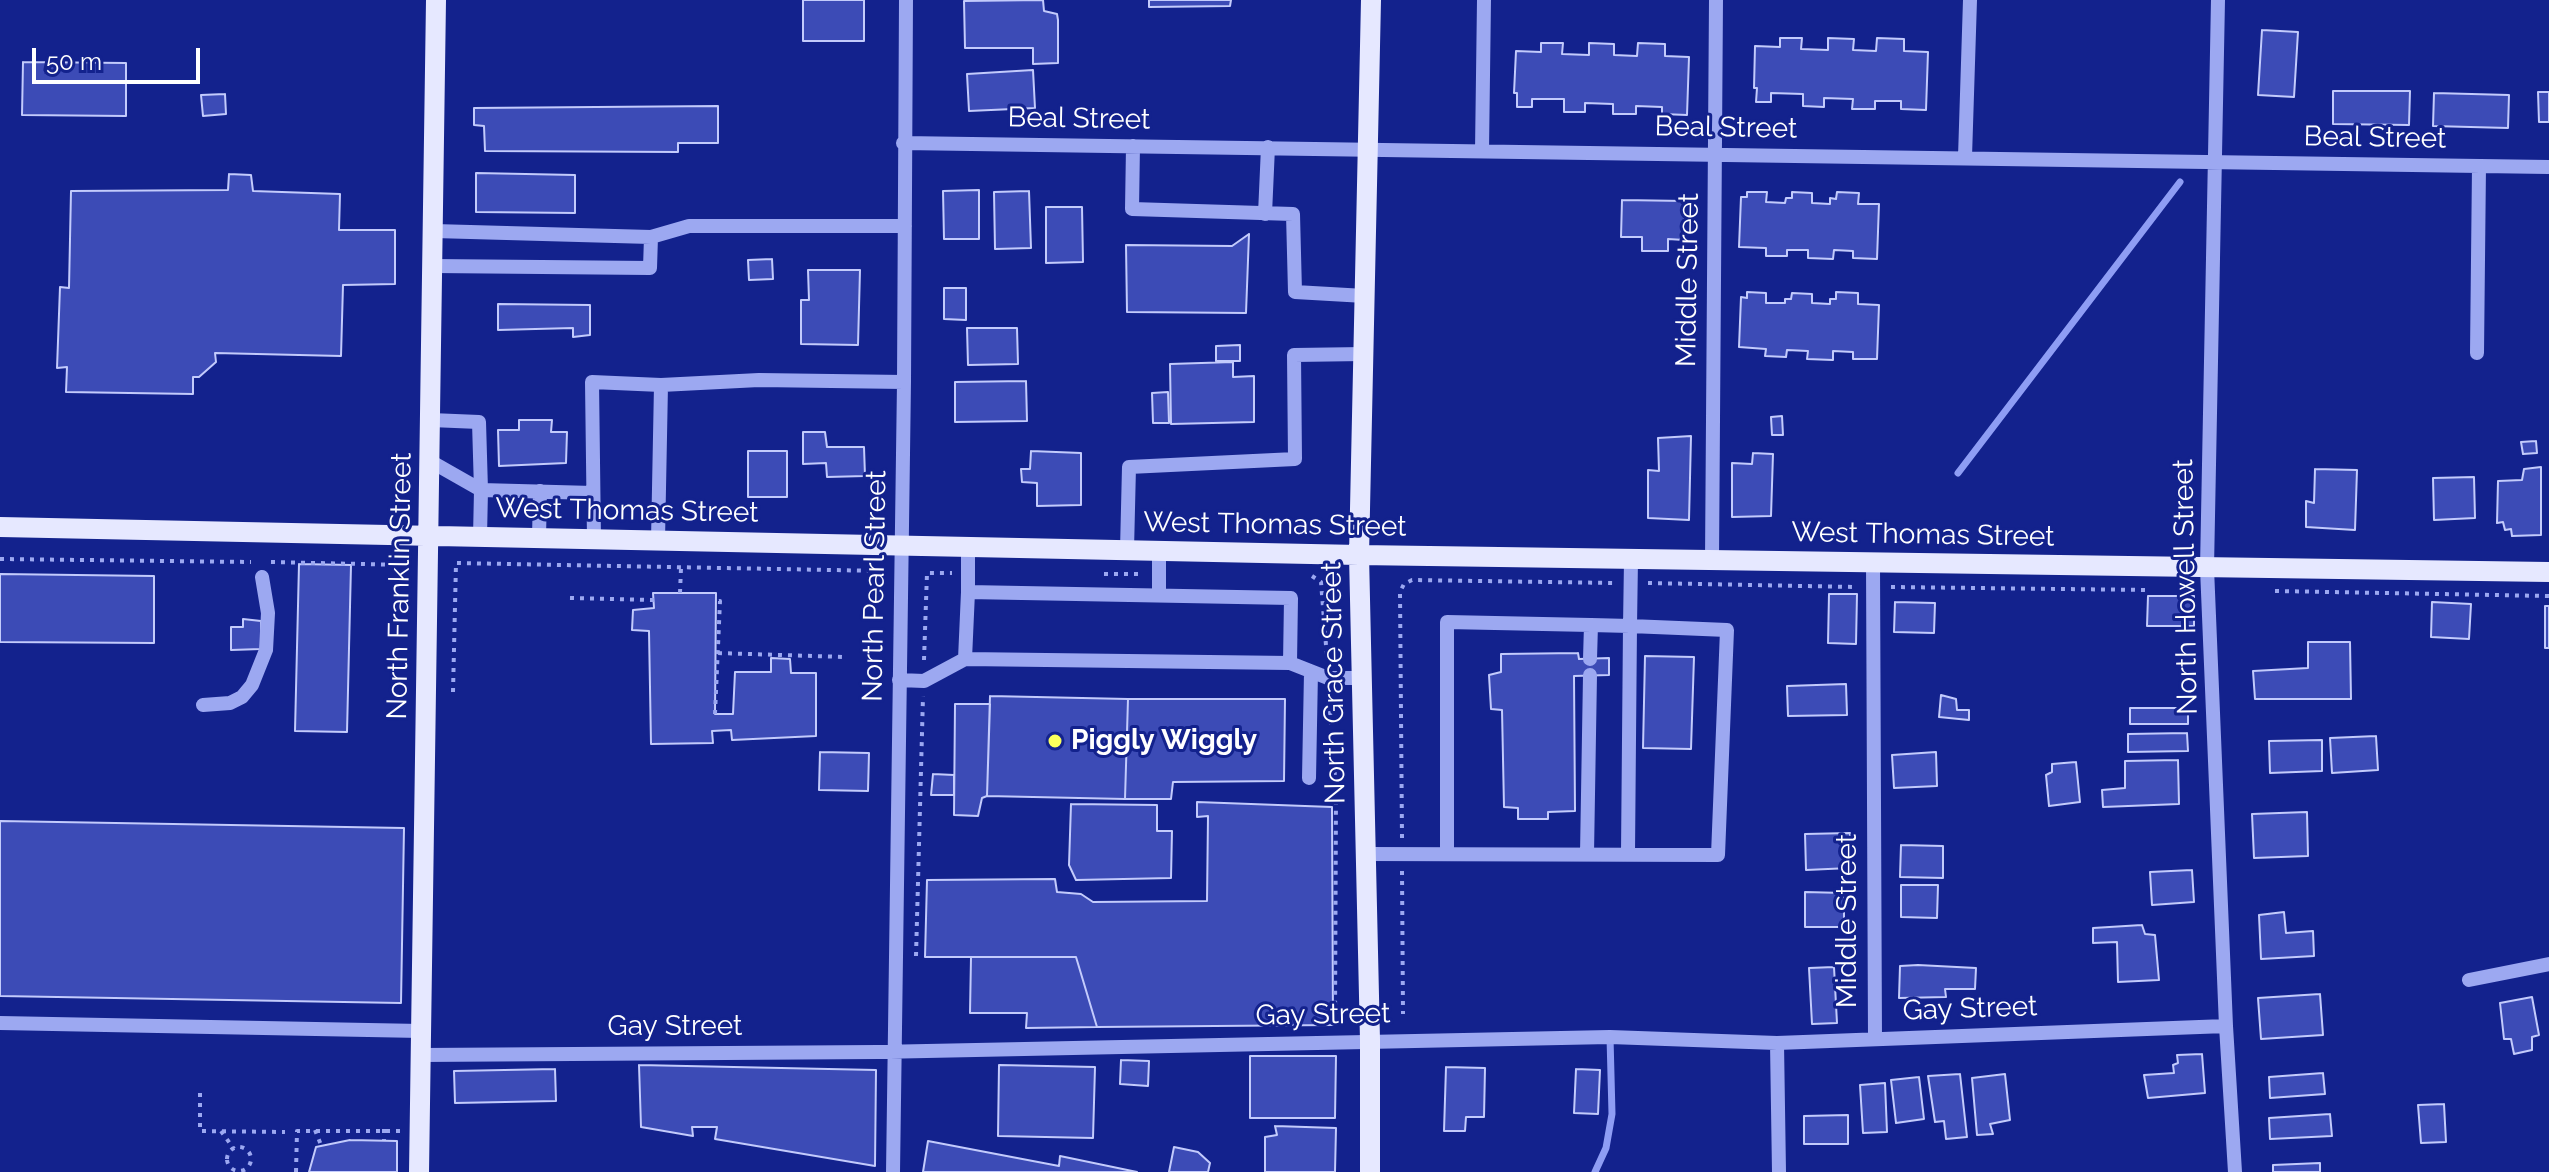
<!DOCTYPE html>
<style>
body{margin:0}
#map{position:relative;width:2549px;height:1172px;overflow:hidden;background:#13228d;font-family:Raleway,sans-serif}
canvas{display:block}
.scale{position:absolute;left:32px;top:48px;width:168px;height:36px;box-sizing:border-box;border:4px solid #fff;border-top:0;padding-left:10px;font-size:24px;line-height:28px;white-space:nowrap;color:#fff;-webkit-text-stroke:6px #13228d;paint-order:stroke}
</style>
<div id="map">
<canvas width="2549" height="1172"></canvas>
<div class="scale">50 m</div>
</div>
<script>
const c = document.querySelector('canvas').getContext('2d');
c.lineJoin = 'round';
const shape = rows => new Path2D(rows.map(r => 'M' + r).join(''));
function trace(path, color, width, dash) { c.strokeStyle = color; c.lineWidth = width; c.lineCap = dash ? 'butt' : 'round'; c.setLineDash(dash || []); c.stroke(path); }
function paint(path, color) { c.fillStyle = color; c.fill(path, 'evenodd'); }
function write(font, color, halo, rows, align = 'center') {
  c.font = font + ' Raleway,sans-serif'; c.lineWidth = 6; c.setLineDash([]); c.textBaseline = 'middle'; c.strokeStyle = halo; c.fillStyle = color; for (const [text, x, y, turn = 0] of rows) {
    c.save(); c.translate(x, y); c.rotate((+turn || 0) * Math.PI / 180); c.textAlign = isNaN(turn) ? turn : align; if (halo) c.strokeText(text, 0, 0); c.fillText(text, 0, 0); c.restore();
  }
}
const stream = shape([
 [1958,473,2180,182],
 [1595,1172,1606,1148,1612,1114,1610,1037]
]);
const building = shape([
 [803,0,864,0,864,41,803,41,803,0],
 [1043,0,1044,11,1057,14,1058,20,1058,63,1033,64,1033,48,965,48,964,1,1043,0],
 [1149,0,1231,0,1230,6,1149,7,1149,0],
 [2262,30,2298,32,2294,97,2258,95,2262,30],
 [1780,38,1802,38,1801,49,1828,50,1828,38,1854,39,1853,50,1876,51,1877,38,1904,39,1904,51,1928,52,1926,110,1901,109,1901,101,1875,101,1875,109,1852,109,1853,99,1824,98,1824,107,1803,106,1803,94,1771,93,1771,102,1756,102,1757,88,1754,88,1755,46,1780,47,1780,38],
 [1541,43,1563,43,1562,54,1589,55,1589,43,1614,44,1614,55,1637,56,1638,43,1665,44,1665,56,1689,57,1687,115,1662,114,1662,107,1636,106,1636,114,1613,114,1613,104,1585,103,1585,112,1564,112,1564,99,1532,99,1532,107,1517,107,1517,93,1514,93,1516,51,1541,52,1541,43],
 [23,62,126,63,126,116,22,115,23,62],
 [1033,70,1035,108,969,111,967,74,1033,70],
 [2333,91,2410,91,2409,125,2333,124,2333,91],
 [2538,92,2549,92,2549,122,2539,122,2538,92],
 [2434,93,2509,95,2508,128,2433,126,2434,93],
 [225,94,226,114,203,116,201,95,225,94],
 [718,106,718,143,678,143,678,152,485,151,484,126,474,125,474,108,718,106],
 [476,173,575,175,575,213,476,212,476,173],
 [229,174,251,175,253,191,340,194,339,230,395,230,395,284,343,285,341,356,215,353,216,362,199,377,193,377,193,394,66,392,67,367,57,368,60,287,69,288,71,191,228,190,229,174],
 [979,190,979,239,944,239,943,191,979,190],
 [1029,191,1031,248,995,249,994,192,1029,191],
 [1747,192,1767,192,1766,202,1785,203,1786,198,1792,198,1792,192,1812,193,1812,203,1830,204,1830,198,1836,199,1837,192,1859,193,1858,204,1879,204,1877,259,1853,258,1853,251,1834,250,1833,259,1808,258,1808,250,1787,250,1787,256,1766,256,1766,248,1739,247,1741,197,1747,197,1747,192],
 [1622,200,1685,201,1684,240,1668,239,1668,251,1642,251,1642,237,1621,237,1622,200],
 [1046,207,1082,207,1083,262,1046,263,1046,207],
 [1249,234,1246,313,1127,312,1126,245,1232,246,1249,234],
 [772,259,773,279,749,280,748,260,772,259],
 [808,270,860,270,858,345,801,344,801,300,809,300,808,270],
 [944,288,966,288,966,320,944,319,944,288],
 [1747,292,1766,293,1766,303,1785,303,1785,299,1791,299,1792,293,1812,294,1812,303,1830,304,1830,299,1836,299,1836,292,1858,293,1858,304,1879,305,1877,359,1853,359,1853,352,1833,351,1833,360,1807,359,1808,351,1787,350,1786,357,1765,356,1766,349,1739,347,1741,297,1747,298,1747,292],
 [498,304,590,305,590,335,573,337,573,328,498,330,498,304],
 [967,328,1017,328,1018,364,968,365,967,328],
 [1240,345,1240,361,1216,361,1216,346,1240,345],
 [1233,362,1233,377,1254,376,1254,422,1171,424,1170,364,1233,362],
 [1026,381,1027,421,955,422,955,382,1026,381],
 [1168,392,1169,423,1153,423,1152,393,1168,392],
 [1782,416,1783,435,1772,435,1771,417,1782,416],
 [519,420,552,420,551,432,567,432,566,463,499,466,498,430,519,430,519,420],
 [803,432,825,432,827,447,864,447,865,476,827,477,826,463,803,464,803,432],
 [1691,436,1689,520,1648,518,1648,470,1659,471,1658,438,1691,436],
 [2536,441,2537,453,2523,454,2521,442,2536,441],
 [748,451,787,451,787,497,748,497,748,451],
 [1031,451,1081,453,1081,505,1037,506,1037,483,1022,482,1021,469,1030,469,1031,451],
 [1753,453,1773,454,1771,516,1732,517,1732,463,1752,464,1753,453],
 [2541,467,2541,535,2512,536,2511,529,2505,530,2503,522,2497,523,2498,481,2522,480,2524,469,2541,467],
 [2315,469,2357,470,2355,530,2306,527,2306,501,2314,503,2315,469],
 [2474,477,2475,518,2434,520,2433,478,2474,477],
 [299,564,351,565,347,732,295,731,299,564],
 [0,574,154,576,154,643,0,642,0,574],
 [653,593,716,593,715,714,733,714,735,672,771,672,771,658,790,659,791,673,816,673,816,736,732,740,731,730,712,731,713,743,651,744,649,631,632,630,633,610,654,608,653,593],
 [1829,594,1857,594,1856,644,1828,643,1829,594],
 [2148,596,2194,596,2194,626,2147,626,2148,596],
 [1895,602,1935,603,1934,633,1894,632,1895,602],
 [2432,602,2471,604,2469,639,2431,637,2432,602],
 [2545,606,2549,606,2549,648,2545,648,2545,606],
 [243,619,261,621,261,649,231,650,231,627,243,627,243,619],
 [2308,642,2350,642,2351,699,2255,699,2253,671,2308,668,2308,642],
 [1578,653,1579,659,1609,658,1609,675,1574,676,1575,811,1548,812,1548,819,1518,819,1518,808,1504,807,1502,710,1491,709,1489,675,1501,672,1501,654,1578,653],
 [1645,656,1694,657,1691,749,1643,748,1645,656],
 [1846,684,1847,715,1788,716,1787,686,1846,684],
 [1941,695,1956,699,1957,710,1969,710,1969,720,1939,717,1941,695],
 [990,696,1128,699,1125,799,987,796,990,696],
 [1128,699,1285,699,1284,781,1173,782,1171,799,1125,799,1128,699],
 [955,704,990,704,987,796,982,798,978,816,954,815,955,704],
 [2130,708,2188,708,2188,724,2130,724,2130,708],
 [2187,733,2188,751,2128,752,2128,734,2187,733],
 [2376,736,2378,770,2332,773,2330,738,2376,736],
 [2322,740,2322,771,2270,773,2269,741,2322,740],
 [820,752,869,753,868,791,819,790,820,752],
 [1936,752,1937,786,1894,788,1892,755,1936,752],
 [2178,760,2179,804,2103,807,2102,790,2125,788,2125,761,2178,760],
 [2076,762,2080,802,2049,806,2046,775,2052,772,2052,764,2076,762],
 [933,774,954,775,954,795,931,795,933,774],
 [1197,802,1332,807,1333,1025,1097,1027,1076,957,925,957,927,880,1055,879,1057,892,1081,894,1093,902,1207,901,1208,816,1197,817,1197,802],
 [1071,804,1157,805,1157,831,1172,831,1171,878,1076,880,1069,865,1071,804],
 [2307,812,2308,856,2254,858,2252,814,2307,812],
 [0,821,404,828,401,1003,0,996,0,821],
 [1850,833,1850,868,1806,870,1805,834,1850,833],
 [1901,845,1943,846,1943,878,1900,877,1901,845],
 [2192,870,2194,902,2152,905,2150,872,2192,870],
 [1901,885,1938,885,1937,918,1901,917,1901,885],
 [1805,892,1844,893,1844,927,1805,927,1805,892],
 [2284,912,2286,933,2313,931,2314,956,2261,959,2259,915,2284,912],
 [2142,925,2145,934,2155,935,2159,980,2118,982,2117,942,2093,943,2093,928,2142,925],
 [971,957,1076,957,1097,1027,1026,1028,1027,1013,970,1013,971,957],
 [1918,965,1976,968,1975,989,1945,989,1946,997,1899,998,1900,966,1918,965],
 [1834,967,1837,1023,1812,1024,1809,968,1834,967],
 [2320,994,2323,1035,2261,1039,2258,998,2320,994],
 [2532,997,2539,1035,2532,1037,2532,1050,2514,1054,2511,1039,2504,1039,2500,1003,2532,997],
 [2202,1054,2205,1093,2148,1098,2144,1075,2174,1073,2173,1065,2178,1063,2177,1055,2202,1054],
 [1250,1056,1336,1056,1335,1118,1250,1118,1250,1056],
 [1121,1060,1149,1061,1148,1086,1120,1084,1121,1060],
 [639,1065,876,1070,875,1166,715,1139,717,1127,692,1127,693,1136,641,1127,639,1065],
 [999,1065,1095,1067,1093,1138,998,1136,999,1065],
 [1446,1067,1485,1068,1484,1117,1466,1117,1465,1131,1444,1131,1446,1067],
 [555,1069,556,1101,455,1103,454,1071,555,1069],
 [1576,1069,1600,1070,1598,1114,1574,1113,1576,1069],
 [2323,1073,2325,1094,2270,1098,2269,1077,2323,1073],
 [1960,1074,1967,1137,1946,1139,1944,1121,1935,1122,1928,1076,1960,1074],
 [2005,1074,2010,1120,1990,1124,1993,1134,1977,1135,1972,1078,2005,1074],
 [1919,1077,1924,1119,1896,1123,1891,1080,1919,1077],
 [1885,1083,1887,1132,1863,1133,1860,1085,1885,1083],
 [2444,1104,2446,1142,2421,1143,2418,1105,2444,1104],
 [2330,1114,2332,1136,2270,1139,2269,1118,2330,1114],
 [1848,1115,1848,1144,1804,1144,1804,1116,1848,1115],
 [1275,1126,1336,1128,1335,1172,1265,1172,1265,1137,1277,1135,1275,1126],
 [350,1140,397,1141,397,1172,309,1172,316,1147,350,1140],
 [928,1141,1059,1166,1060,1156,1137,1172,923,1172,928,1141],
 [1174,1147,1198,1152,1210,1163,1208,1172,1169,1172,1174,1147],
 [2320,1163,2320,1172,2273,1172,2273,1165,2320,1163]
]);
const path = shape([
 [0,559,251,562],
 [271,562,407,565],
 [1104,574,1144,574],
 [1312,576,1321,582,1327,658],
 [1648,583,1855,587],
 [1891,587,2147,590],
 [2275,591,2549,596],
 [680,593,681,568],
 [570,598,654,600],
 [718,653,844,657],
 [924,660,927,573,952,573],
 [453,692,456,563,884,571],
 [1330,711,1336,790,1335,1024],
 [715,714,720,601,716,602],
 [1402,838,1400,592,1404,584,1412,580,1615,583],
 [1402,871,1403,1014],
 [916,956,923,696],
 [200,1093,200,1131,285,1132],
 [384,1129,384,1140],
 [315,1130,321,1145],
 [221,1131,234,1149],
 '227 1159a12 12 0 1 1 24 0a12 12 0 1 1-24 0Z',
 [296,1172,297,1131,401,1131]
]);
const minor = shape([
 [2218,0,2207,568,2226,1026,2235,1172],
 [903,143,2549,167],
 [1133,146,1132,209,1293,214,1295,292,1365,296],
 [1482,151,1484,0],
 [1965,157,1970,0],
 [1265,214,1268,147],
 [434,231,651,237,689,226,905,226],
 [433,266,650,268,651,237],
 [2477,353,2479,166],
 [431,420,479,422,481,490],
 [430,461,481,490],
 [480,537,481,490,593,493],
 [539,538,540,491],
 [594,539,592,382,661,385],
 [658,540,661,385,759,380,904,382],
 [1127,550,1129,467,1295,459,1294,355,1364,354],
 [1159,550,1159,595],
 [1712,560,1716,0],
 [1873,563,1875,1039],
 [968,592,968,546],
 [1591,625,1630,626,1628,853],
 [965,659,968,592,1291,598,1290,663],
 [899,680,924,681,965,659,1290,663,1328,678,1363,678],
 [203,705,230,703,242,697,252,685,266,650,268,613,262,577],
 [1309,778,1311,672],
 [1366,854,1718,855,1727,630,1630,626,1631,560],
 [1447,854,1447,622,1591,625,1590,659],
 [1587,854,1590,675],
 [2469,980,2549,964],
 [0,1023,421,1031],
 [1777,1043,1779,1172],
 [421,1055,878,1052,1610,1037,1777,1043,2226,1026],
 [893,1172,904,382,906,0]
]);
const major = shape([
 [0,527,1359,555,2549,572],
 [419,1172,436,0],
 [1370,1172,1370,1040,1359,555,1371,0]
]);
const markers = [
 [1055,741,8,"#fbff5c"]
];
const streetNames = [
 ["Beal Street",1079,119,1],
 ["Beal Street",1726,128,1],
 ["Beal Street",2375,138,1],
 ["Middle Street",1688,280,-89],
 ["West Thomas Street",627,511,1],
 ["West Thomas Street",1275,525,1],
 ["West Thomas Street",1923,535,1],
 ["North Franklin Street",400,586,-89],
 ["North Pearl Street",875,586,-89],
 ["North Howell Street",2186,587,-91],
 ["North Grace Street",1334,683,-91],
 ["Middle Street",1848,921,-90],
 ["Gay Street",1970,1009,-2],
 ["Gay Street",1323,1015,-1],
 ["Gay Street",675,1027]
];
const poiNames = [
 ["Piggly Wiggly",1071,741]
];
trace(stream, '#8e9df4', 7);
paint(building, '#3c4bb6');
trace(building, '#c3cbfc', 2);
trace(path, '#9ca8f1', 4, [4, 6]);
trace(minor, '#9ca8f1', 14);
trace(major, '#e6e8ff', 20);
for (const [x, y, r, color] of markers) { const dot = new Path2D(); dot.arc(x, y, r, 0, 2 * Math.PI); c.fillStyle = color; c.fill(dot); trace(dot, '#13228d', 3); }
write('28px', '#fff', '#13228d', streetNames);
write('bold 28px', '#fff', '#13228d', poiNames, 'left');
</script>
